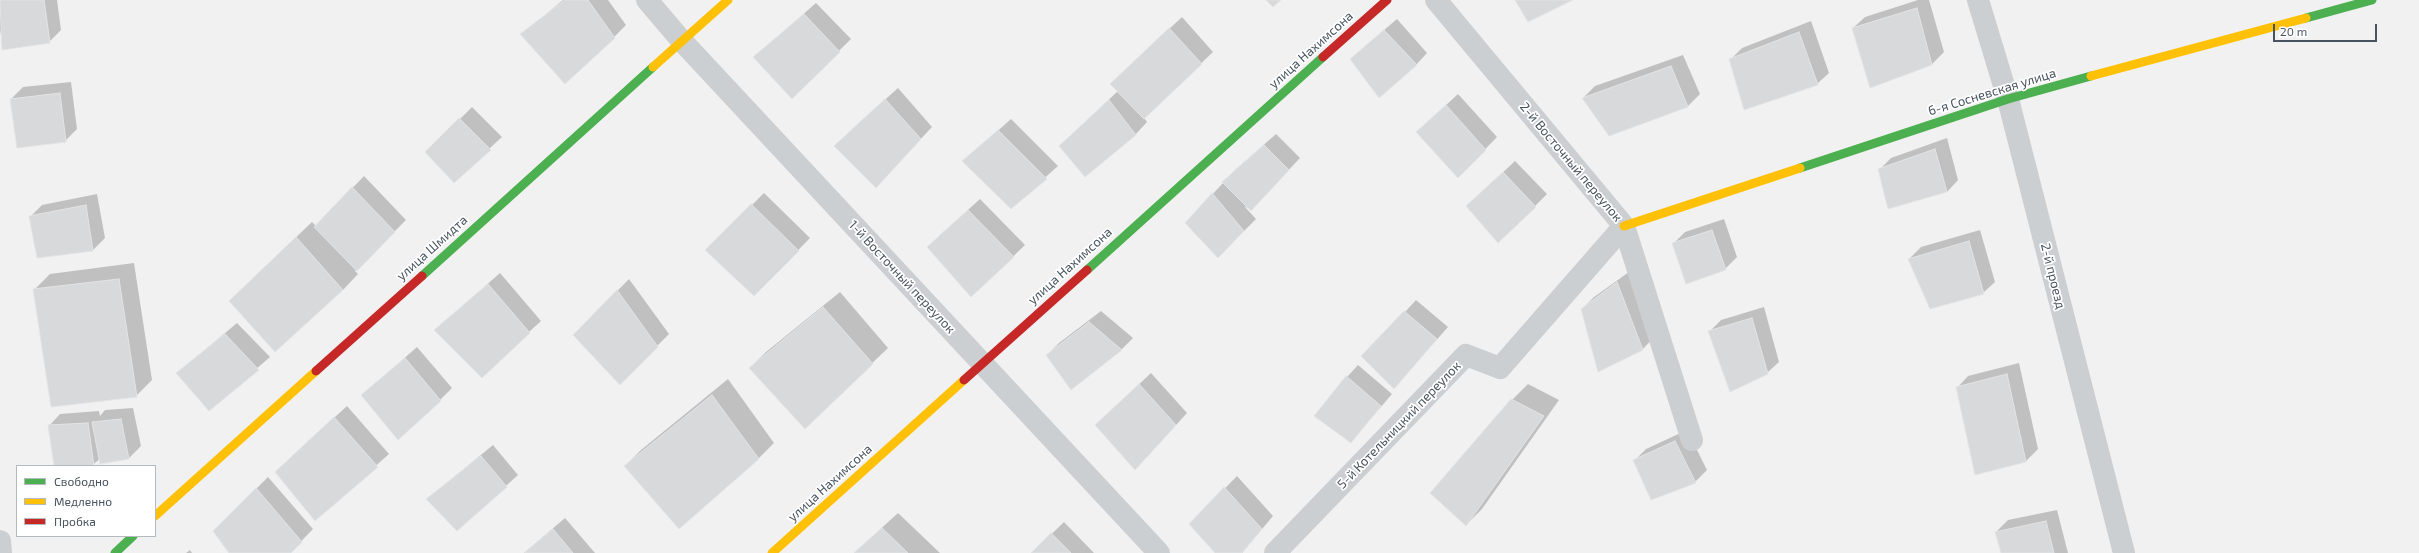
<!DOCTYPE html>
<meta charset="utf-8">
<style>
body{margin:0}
#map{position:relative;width:2419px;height:553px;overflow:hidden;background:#f1f1f1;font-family:"Exo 2",sans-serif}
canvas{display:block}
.legend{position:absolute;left:16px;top:465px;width:140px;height:72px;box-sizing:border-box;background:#fff;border:1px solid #b5babf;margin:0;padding:5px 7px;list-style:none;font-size:12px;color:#47535e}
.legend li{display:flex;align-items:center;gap:8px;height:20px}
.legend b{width:20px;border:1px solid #b5babf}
.scale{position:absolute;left:2273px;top:24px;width:104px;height:18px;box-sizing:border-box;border:2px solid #47535e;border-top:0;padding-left:5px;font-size:12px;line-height:14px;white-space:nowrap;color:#47535e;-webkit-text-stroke:3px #fff;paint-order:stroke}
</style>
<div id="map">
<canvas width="2419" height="553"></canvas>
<ul class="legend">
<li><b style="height:5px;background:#4caf50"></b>Свободно</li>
<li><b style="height:5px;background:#ffc107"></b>Медленно</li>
<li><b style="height:5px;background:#c62828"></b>Пробка</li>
</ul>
<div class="scale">20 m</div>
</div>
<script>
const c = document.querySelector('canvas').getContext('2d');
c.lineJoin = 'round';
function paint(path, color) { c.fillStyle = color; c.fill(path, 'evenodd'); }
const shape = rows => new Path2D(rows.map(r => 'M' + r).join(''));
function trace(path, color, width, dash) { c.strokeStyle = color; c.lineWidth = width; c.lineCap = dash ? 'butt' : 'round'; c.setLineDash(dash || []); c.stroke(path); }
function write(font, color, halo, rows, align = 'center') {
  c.font = font + ' "Exo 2",sans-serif'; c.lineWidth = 3.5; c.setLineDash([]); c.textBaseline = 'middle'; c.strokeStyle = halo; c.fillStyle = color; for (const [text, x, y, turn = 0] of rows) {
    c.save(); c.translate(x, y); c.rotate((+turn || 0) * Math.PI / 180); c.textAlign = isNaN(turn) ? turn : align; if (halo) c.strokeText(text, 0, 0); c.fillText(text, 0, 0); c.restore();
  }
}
const shadow = shape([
 [0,0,57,0,61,30,49,42,3,49,0,29],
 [563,0,608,0,626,25,614,37,522,34],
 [1918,0,1929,0,1944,52,1932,64,1853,28,1865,17],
 [816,3,851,39,792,97,754,57],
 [1182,17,1213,52,1144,118,1147,122,1136,134,1085,176,1072,134,1118,91,1123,72],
 [1397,19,1427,53,1416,65,1363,48],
 [1811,21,1829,73,1817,84,1731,59,1742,48],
 [1683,55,1700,94,1688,106,1609,135,1583,98,1595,86],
 [71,82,77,129,65,141,11,99,23,87],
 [898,88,932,127,887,175,847,134],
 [1458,94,1497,137,1458,177,1417,132],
 [472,107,502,137,454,181,427,152],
 [1011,119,1058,166,1011,208,964,161],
 [1276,134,1300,158,1251,210,1244,206,1256,219,1230,245,1186,223,1235,170],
 [1947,138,1958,180,1947,192,1879,170,1891,158],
 [1515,161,1547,194,1535,206,1479,195],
 [364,176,406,220,355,271,358,274,343,290,246,285,312,222,316,226],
 [764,193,810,238,766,283,707,250],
 [97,194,105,238,93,250,31,216,42,205],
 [980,199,1025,245,972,296,940,235],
 [1724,219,1737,257,1725,269,1673,244,1685,232],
 [1980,230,1995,282,1983,293,1909,259,1921,247],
 [134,263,152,380,136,396,34,290,50,274],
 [1629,272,1654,337,1643,349,1582,309,1594,297],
 [500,273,541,321,529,332,435,330],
 [629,279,669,334,620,383,574,335],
 [840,292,888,348,805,427,750,368,766,352],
 [1416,300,1448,327,1394,388,1405,312],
 [1764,307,1779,362,1767,373,1709,332,1721,320],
 [1101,311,1133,338,1121,350,1047,355,1059,343],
 [237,323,270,357,209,410,177,373],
 [417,347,452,388,440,400,362,395],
 [2019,363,2038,449,2026,461,1976,474,1957,388,1968,376],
 [1358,365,1392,394,1351,442,1347,377],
 [1151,373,1187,413,1147,457,1096,425],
 [728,379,774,443,758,459,625,466,641,450],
 [1528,384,1559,400,1482,509,1466,525,1512,400],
 [347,406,389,454,315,520,288,460],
 [133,408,141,446,129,458,101,463,100,459,91,466,55,466,49,426,60,414,99,411,100,416,105,410],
 [1687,430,1707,470,1695,482,1634,461,1646,449],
 [493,445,518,475,457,530,427,499],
 [1237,476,1273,516,1242,553,1216,553,1190,524],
 [268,477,313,529,290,553,230,553,214,531],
 [2057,510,2068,553,2002,553,1996,532,2008,520],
 [898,513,940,553,854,553],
 [565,518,595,553,524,553],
 [1064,522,1094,553,1032,553],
 [190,550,192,553,186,553]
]);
const building = shape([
 [0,0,44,0,50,43,2,50,0,0],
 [565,0,588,0,615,38,565,84,520,34,565,0],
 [1266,0,1281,0,1273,7,1266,0],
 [1515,0,1573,0,1528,22,1515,0],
 [1917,8,1932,65,1870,88,1852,28,1917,8],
 [804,14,840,52,792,99,753,57,804,14],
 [1169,28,1202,64,1144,119,1110,84,1169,28],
 [1384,30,1417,65,1379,98,1350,59,1384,30],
 [1799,32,1818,85,1744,110,1729,59,1799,32],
 [1671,66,1688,107,1609,136,1582,98,1671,66],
 [60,93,66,142,17,148,10,99,60,93],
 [885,99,921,139,876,188,834,146,885,99],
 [1109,100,1136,135,1085,177,1059,146,1109,100],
 [1446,105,1486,150,1458,178,1416,132,1446,105],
 [459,118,491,150,454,183,425,152,459,118],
 [998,130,1047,179,1011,209,962,161,998,130],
 [1264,145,1289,170,1251,211,1222,182,1264,145],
 [1935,149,1947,192,1888,209,1878,169,1935,149],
 [1503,172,1536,207,1498,243,1466,206,1503,172],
 [352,187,395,232,357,271,314,227,352,187],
 [1212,193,1244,231,1218,258,1185,223,1212,193],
 [751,204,799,251,754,296,705,250,751,204],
 [86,205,93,251,37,258,29,216,86,205],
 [968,210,1014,257,971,297,927,247,968,210],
 [1712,230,1726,270,1686,284,1672,243,1712,230],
 [296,237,343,290,275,352,229,301,296,237],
 [1969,241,1984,294,1930,309,1908,259,1969,241],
 [119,279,137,397,51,407,33,289,119,279],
 [1617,282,1643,350,1598,372,1581,309,1617,282],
 [488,284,530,333,482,378,434,330,488,284],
 [617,290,658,347,620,385,573,335,617,290],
 [823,307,873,364,805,429,749,368,823,307],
 [1404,311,1437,339,1394,389,1361,356,1404,311],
 [1752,318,1768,374,1730,392,1708,331,1752,318],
 [1089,322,1122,350,1071,390,1046,355,1089,322],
 [225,334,259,370,209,411,176,373,225,334],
 [405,358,441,401,398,440,361,395,405,358],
 [2007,374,2026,462,1975,475,1956,387,2007,374],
 [1346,376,1381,406,1351,443,1314,416,1346,376],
 [1139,384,1176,425,1135,470,1095,425,1139,384],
 [712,395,759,459,679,529,624,466,712,395],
 [1511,399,1544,416,1466,526,1430,493,1511,399],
 [334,417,378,467,315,521,275,472,334,417],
 [121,419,129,459,100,464,92,422,121,419],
 [88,423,94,466,54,466,48,425,88,423],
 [1675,441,1696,483,1651,500,1633,460,1675,441],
 [481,456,507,487,457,531,426,499,481,456],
 [1224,487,1262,529,1241,553,1215,553,1189,524,1224,487],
 [256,488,302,542,291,553,229,553,213,531,256,488],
 [2046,521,2054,553,2001,553,1995,532,2046,521],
 [882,528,908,553,854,553,882,528],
 [553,529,573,553,525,553,553,529],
 [1051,533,1071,553,1031,553,1051,533]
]);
const street = shape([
 [647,0,681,40,1159,553],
 [1436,0,1624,226,1692,440],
 [1978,0,2008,99,2124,553],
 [0,541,1,553],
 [1275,553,1466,355,1500,368,1624,226]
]);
const fast = shape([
 [2306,18,2372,0],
 [1800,168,2008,99,2091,76],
 [1087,270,1323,57],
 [422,276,653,67],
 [115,553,133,536]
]);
const slow = shape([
 [653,67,728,0],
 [2091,76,2306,18],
 [1624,226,1800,168],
 [155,516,316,371],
 [772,553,964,380]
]);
const jam = shape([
 [1323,57,1387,0],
 [316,371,422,276],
 [964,380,1087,270]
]);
const streetNames = [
 ["улица Нахимсона",1311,50,-42],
 ["6-я Сосневская улица",1992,92,-17],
 ["2-й Восточный переулок",1571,162,50],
 ["улица Шмидта",432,248,-42],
 ["улица Нахимсона",1070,266,-42],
 ["2-й проезд",2053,276,76],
 ["1-й Восточный переулок",902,277,47],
 ["5-й Котельницкий переулок",1399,425,-46],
 ["улица Нахимсона",830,483,-42]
];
paint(shadow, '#0003');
paint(building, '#d8d9db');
trace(building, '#e3e3e4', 1);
trace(street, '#cccfd2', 22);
trace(fast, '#4caf50', 9);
trace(slow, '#ffc107', 9);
trace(jam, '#c62828', 9);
write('13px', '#47535e', '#fff', streetNames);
</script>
